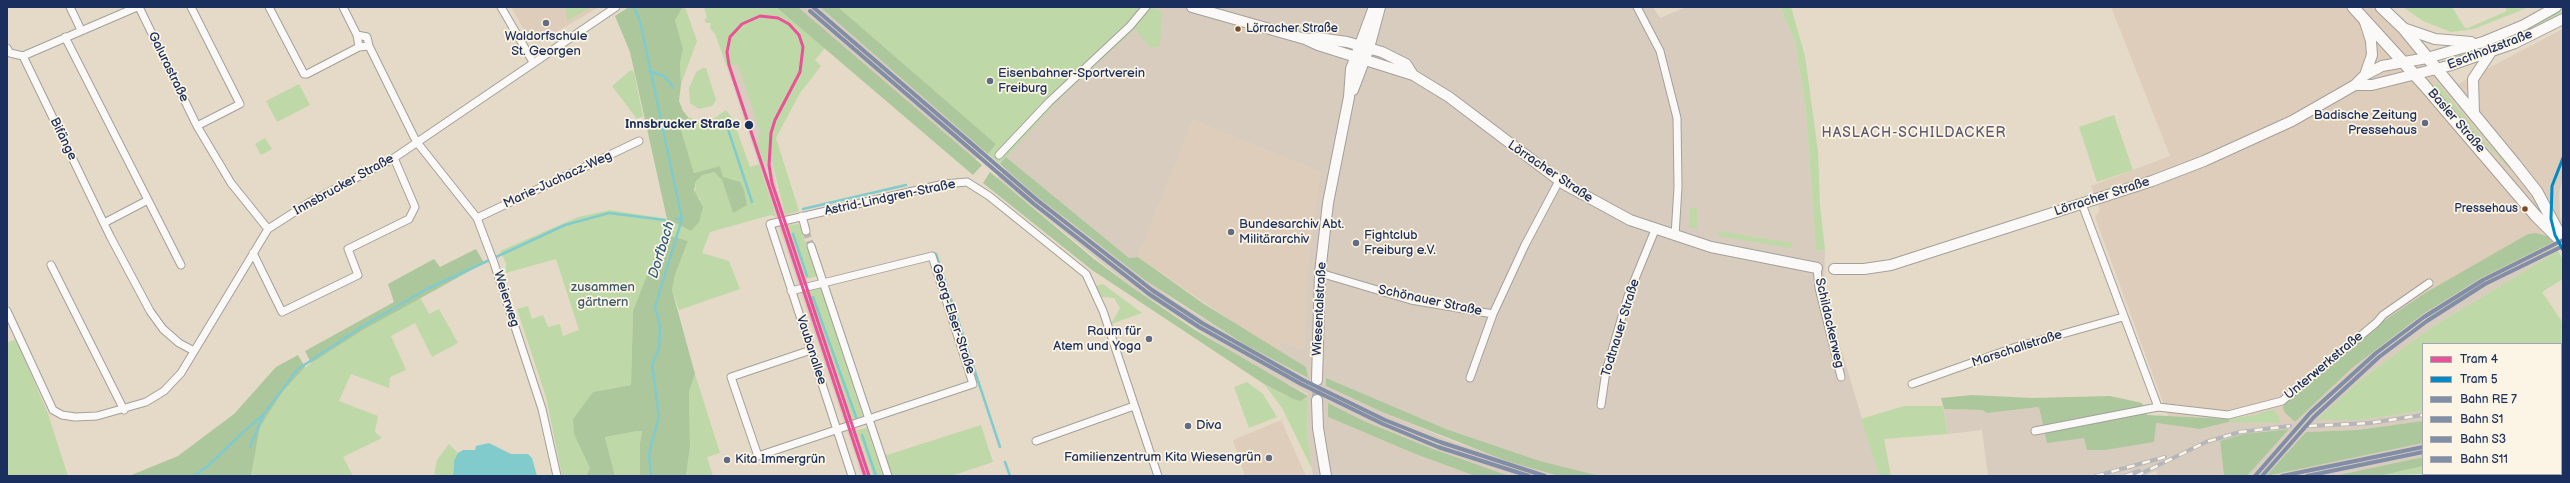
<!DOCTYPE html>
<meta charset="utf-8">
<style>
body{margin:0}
#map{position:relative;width:2570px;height:483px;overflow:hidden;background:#e4dac7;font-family:"Balsamiq Sans",sans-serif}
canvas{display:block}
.frame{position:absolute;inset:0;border:8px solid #1b2f5e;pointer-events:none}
.legend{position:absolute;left:2422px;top:343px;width:140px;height:132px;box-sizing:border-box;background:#fcf5e5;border:1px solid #a2a6af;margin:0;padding:5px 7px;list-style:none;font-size:12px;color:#1b2f5e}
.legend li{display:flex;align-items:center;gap:8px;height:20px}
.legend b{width:20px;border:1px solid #a2a6af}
</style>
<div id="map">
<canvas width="2570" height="483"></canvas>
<div class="frame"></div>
<ul class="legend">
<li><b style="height:5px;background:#ea5297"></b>Tram 4</li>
<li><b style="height:5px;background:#008bc5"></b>Tram 5</li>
<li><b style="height:5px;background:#828da6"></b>Bahn RE 7</li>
<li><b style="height:5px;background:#828da6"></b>Bahn S1</li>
<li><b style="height:5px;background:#828da6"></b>Bahn S3</li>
<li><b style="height:5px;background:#828da6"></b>Bahn S11</li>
</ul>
</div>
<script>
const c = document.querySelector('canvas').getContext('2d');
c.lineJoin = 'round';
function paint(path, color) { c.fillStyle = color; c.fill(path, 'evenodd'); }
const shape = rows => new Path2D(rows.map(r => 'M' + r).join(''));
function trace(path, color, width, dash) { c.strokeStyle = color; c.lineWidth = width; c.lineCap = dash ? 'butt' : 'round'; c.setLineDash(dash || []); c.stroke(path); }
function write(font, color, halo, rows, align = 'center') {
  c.font = font + ' "Balsamiq Sans",sans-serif'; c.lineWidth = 3.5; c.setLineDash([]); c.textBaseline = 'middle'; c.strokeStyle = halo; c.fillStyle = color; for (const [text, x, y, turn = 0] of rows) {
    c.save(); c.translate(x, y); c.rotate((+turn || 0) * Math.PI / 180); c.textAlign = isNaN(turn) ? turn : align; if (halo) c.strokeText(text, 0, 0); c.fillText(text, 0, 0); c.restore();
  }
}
const built = shape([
 [511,7,599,7,538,43,529,39],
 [2111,7,2389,7,2404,19,2458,84,2563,29,2563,148,2547,195,2563,221,2563,237,2553,242,2550,237,2425,293,2284,412,2295,422,2280,423,2279,416,2273,409,2254,415,2229,419,2168,416,2095,217,2100,210,2091,186,2170,156],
 [1193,120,1320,172,1307,272,1304,350,1281,341,1278,350,1256,338,1138,257],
 [1281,420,1306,476,1245,476,1233,440]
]);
const industrial = shape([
 [798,7,820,7,984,150,975,160],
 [1157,7,1653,7,1660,18,1686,7,1780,7,1795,42,1806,111,1816,251,1825,250,1824,283,1829,308,1879,476,1600,476,1540,461,1446,429,1327,379,1326,386,1382,412,1457,443,1559,476,1509,476,1476,466,1366,422,1328,403,1328,417,1413,453,1475,476,1313,476,1307,435,1308,394,1252,365,1133,288,997,178,1006,169,1070,223,1175,301,1244,344,1307,378,1306,367,1278,350,1281,341,1304,350,1307,272,1320,172,1193,120,1138,257,1129,258,1006,157,1063,96],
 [726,37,776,126,771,155,777,190,872,476,862,476,797,281,723,55],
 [2563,148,2563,175,2559,195,2560,218,2547,195],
 [2553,242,2558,251,2435,325,2359,381,2318,420,2360,420,2423,411,2423,421,2357,430,2306,432,2267,475,2423,443,2423,457,2334,476,2247,476,2288,429,2264,431,2220,441,2224,476,2158,476,2156,471,2143,476,1988,476,1982,430,1948,434,1944,409,1982,410,1987,413,2039,407,2200,429,2229,422,2295,422,2352,368,2423,314,2481,278]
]);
const green = shape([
 [566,7,591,7,567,21],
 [683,7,685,7,697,41,681,84,680,63,683,49,675,20],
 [704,7,776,7,825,48,815,60,821,66,800,93,776,138,799,211,785,215,772,161,762,163,755,143,759,141,758,136,761,134,738,64,727,67,715,34,710,28,711,23,706,23,704,20,707,18],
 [838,7,1157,7,1155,9,1162,11,1160,46,1151,48,1135,29,1063,96,1000,164,988,154,996,144],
 [1780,7,1791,7,1805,56,1818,151,1820,205,1825,250,1816,251,1806,111,1795,42],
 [2403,7,2452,7,2465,28,2468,28,2507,11,2505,7,2529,7,2474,29,2451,32,2423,21],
 [2563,8,2563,12,2548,21,2519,36,2473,53,2449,60,2447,58,2521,32],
 [703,68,706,68,716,100,712,106,699,109,690,103,689,88,696,72],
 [631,70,634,72,643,116,637,119,612,86],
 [299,84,310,105,277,122,266,101],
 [2438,84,2485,141,2525,184,2479,138,2433,85],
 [726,110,733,119,750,167,759,164,776,217,771,215,710,232,702,253,729,261,740,289,679,310,672,290,675,275,688,241,653,260,633,311,631,385,593,392,583,406,573,419,590,468,586,476,562,476,546,397,517,309,528,306,532,319,543,315,548,327,560,324,563,336,579,330,556,259,506,273,506,263,500,251,578,217,610,210,667,219,691,231,700,199,695,193,696,181,703,175,714,172,722,180,733,213,720,166,694,173,681,130,688,117,702,123,709,122],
 [2114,115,2133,170,2097,182,2079,127],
 [265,138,272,149,261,155,255,144],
 [1690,208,1697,208,1697,228,1689,228],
 [799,224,818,276,806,279,788,225],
 [1719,231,1792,243,1791,248,1718,236],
 [2558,251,2563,260,2563,279,2542,292,2563,323,2563,392,2561,393,2561,344,2423,344,2423,411,2360,420,2317,420,2359,381,2435,325],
 [1103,284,1142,313,1111,324,1120,308,1114,298,1102,297,1096,286],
 [821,287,863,417,853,420,809,290],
 [420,297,429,314,439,309,458,343,432,357,415,323,391,336,406,370,390,377,389,388,351,374,339,401,378,416,375,432,382,438,343,457,353,476,251,476,260,427,283,391,299,372,327,351],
 [16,339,48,414,68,476,7,476,7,343],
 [695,374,720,453,707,457,713,476,686,476,690,447,689,392],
 [1247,382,1263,394,1277,417,1249,428,1234,387],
 [1264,384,1286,396,1301,401,1308,396,1307,435,1312,469,1282,408],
 [1904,406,1943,406,1948,434,1884,439,1891,476,1879,476,1861,419],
 [2273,409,2279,416,2280,423,2229,422,2229,419,2254,415],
 [981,425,993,462,951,476,891,476,884,456],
 [867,428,883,476,873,476,857,430],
 [638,431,642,431,640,443,640,476,615,476,605,437],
 [449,444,458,453,453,466,453,476,434,476,437,460],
 [2423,466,2423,474,2430,474,2379,476]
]);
const forest = shape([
 [629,7,683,7,675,20,683,49,680,63,681,84,679,101,683,111,688,117,681,130,694,173,720,166,723,177,740,182,744,190,747,205,733,213,722,180,714,172,703,175,696,181,694,190,703,207,699,222,691,231,667,219,630,52,615,16],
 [776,7,798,7,982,165,973,175],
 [820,7,838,7,996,144,988,154],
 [1006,157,1129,258,1138,257,1204,304,1306,367,1308,378,1244,344,1145,280,1039,198,1000,164],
 [990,172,1094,259,1133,288,1195,330,1308,396,1301,401,1293,399,1264,384,1092,270,983,183],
 [2536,233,2550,237,2553,242,2481,278,2423,314,2352,368,2295,422,2284,412,2283,404,2378,325,2425,293,2528,234],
 [663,234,688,241,675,275,672,290,695,374,689,392,690,447,686,476,640,476,640,443,642,431,638,431,605,437,615,476,586,476,590,468,574,434,573,419,593,392,631,385,633,311],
 [476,249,484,263,363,330,311,363,305,351,394,302,388,284,434,259,440,267],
 [298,355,305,367,283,391,260,427,251,476,129,476,178,456,234,414,276,367],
 [1326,378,1446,429,1540,461,1600,476,1559,476,1507,461,1382,412,1326,386],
 [1972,395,2032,398,2110,396,2142,403,2147,415,2229,419,2229,422,2200,429,2156,423,2154,442,2105,450,2087,450,2084,438,2047,443,2039,407,1987,413,1982,410,1944,409,1941,398],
 [1328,403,1366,422,1433,449,1509,476,1475,476,1413,453,1328,417],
 [2423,421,2423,443,2266,476,2306,432,2357,430],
 [2289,429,2247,476,2224,476,2220,441,2244,434],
 [2423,457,2423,466,2379,476,2334,476]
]);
const water = shape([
 [489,443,511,454,528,454,532,458,537,476,453,476,454,461,458,453,463,450,475,450,476,446]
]);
const stream = shape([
 [634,7,640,21,682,219,655,307,660,326,659,348,652,365,659,416,649,454,651,476],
 [649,71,664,76,673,87],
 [726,123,752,202],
 [803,209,906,185],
 [676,219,682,219],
 [793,234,807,276],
 [936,254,1000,447],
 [813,297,856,417],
 [862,435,876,476],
 [250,447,263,416],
 [1005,462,1010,476],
 [194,476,208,466,241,434,263,415,298,369,363,326,427,289,565,225,609,213,665,220]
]);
const streetTunnel = shape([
 [806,231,811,246]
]);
const secondaryTunnel = shape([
 [1317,400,1317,380]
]);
const street = shape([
 [70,7,81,30],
 [137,7,23,56,110,236,150,311,163,329,179,343,194,351],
 [139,7,197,126,231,183,268,229],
 [191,7,240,104,197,126],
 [269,7,304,74,307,74,359,47],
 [343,7,357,35],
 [501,7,533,62],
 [1637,7,1660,51,1677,118,1678,187,1675,236],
 [357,35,367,37,369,46,359,47,357,35],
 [65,37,148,200,104,223],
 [369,46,416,141,477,218,494,263,542,409,557,476],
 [7,48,10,53,23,56],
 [999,155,1049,102,1130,26,1146,7],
 [148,200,181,265],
 [2082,204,2158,407],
 [802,216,806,231],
 [477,218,639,141],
 [811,246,888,476],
 [253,253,282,312,358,275,348,249,409,219,415,207,394,158],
 [51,265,124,410],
 [1817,268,1819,288,1841,377],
 [1320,273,1411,300,1493,314],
 [791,291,932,256,973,384,758,456,731,377,811,350],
 [7,311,53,410,62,415,75,417,97,416,146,402,164,391,181,373,268,229,310,202,394,158,616,7],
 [1470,378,1493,314,1525,245,1559,181],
 [1912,384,2016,347,2123,317],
 [1601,405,1606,371,1628,296,1655,230],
 [2035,431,2158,407,2228,415,2282,401,2376,323,2383,315,2429,283],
 [1036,441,1134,406],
 [852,476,770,224,944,184,967,182,989,196,1086,274,1103,311,1158,476],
 [2438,476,2448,474]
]);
const secondary = shape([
 [1192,7,1305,39,1318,45,1413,75,1449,97,1564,184,1630,220,1711,247,1817,268],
 [2364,19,2371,41,2372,55,2365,75],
 [2403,28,2435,39,2471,42],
 [1305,39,1318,38,1347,42,1382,52,1406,64,1413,75],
 [2355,85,2372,85,2448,66,2515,43,2563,19],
 [1353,90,1369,48,1380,7],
 [2474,114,2473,79,2491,52],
 [1834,269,1864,269,1891,265,2152,181,2204,161,2292,121,2355,85,2365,75,2382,66,2427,58,2483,42,2524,25,2556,7],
 [1317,380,1320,273,1328,203,1349,97,1351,69,1374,7],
 [1317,400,1318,428,1326,476]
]);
const primary = shape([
 [2353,7,2424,85,2536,216,2557,237],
 [2381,7,2403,28,2515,164,2537,192,2560,235]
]);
const rail = shape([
 [2561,396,2563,396],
 [2309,426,2370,423,2423,415],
 [2096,476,2165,457],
 [2125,476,2139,471],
 [2136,476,2206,442,2240,432,2290,426]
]);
const rail1 = shape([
 [813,7,1037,200,1152,290,1202,323,1303,380,1385,420,1440,442,1545,476],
 [2282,476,2423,447]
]);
const rail2 = shape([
 [2255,476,2310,413,2376,353,2424,317,2483,280,2563,240]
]);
const rail3 = shape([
 [810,11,1034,204,1149,294,1199,327,1301,384,1383,424,1438,447,1529,476],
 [2307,476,2423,452]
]);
const rail4 = shape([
 [2262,476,2314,417,2379,357,2427,321,2485,284,2563,246]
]);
const tram1 = shape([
 [865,476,729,65,727,52,730,37,742,24,760,16,778,18,789,24,799,35,803,47,800,72,775,120,771,133,769,165,772,183,869,476]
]);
const tram2 = shape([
 [2563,158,2552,186,2551,219,2555,235,2563,250]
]);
const markers = [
 [546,23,4,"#616b83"],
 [1238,29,3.5,"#7a4b2a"],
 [990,81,4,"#616b83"],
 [2425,123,4,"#616b83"],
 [749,125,5,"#1b2f5e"],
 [2525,209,3.5,"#7a4b2a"],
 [1231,232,4,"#616b83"],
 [1356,243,4,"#616b83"],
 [1149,339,4,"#616b83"],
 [1188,426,4,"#616b83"],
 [1269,458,4,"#616b83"],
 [727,460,4,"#616b83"]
];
const busNames = [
 ["Lörracher Straße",1246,29],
 ["Pressehaus",2518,209,"right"]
];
const poiNames = [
 ["Waldorfschule",546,37,"center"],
 ["St. Georgen",546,52,"center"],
 ["Eisenbahner-Sportverein",998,74],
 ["Freiburg",998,89],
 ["Badische Zeitung",2417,116,"right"],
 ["Pressehaus",2417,131,"right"],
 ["Bundesarchiv Abt.",1239,225],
 ["Militärarchiv",1239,240],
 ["Fightclub",1364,236],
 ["Freiburg e.V.",1364,251],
 ["Raum für",1141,332,"right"],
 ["Atem und Yoga",1141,347,"right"],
 ["Diva",1196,426],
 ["Familienzentrum Kita Wiesengrün",1261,458,"right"],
 ["Kita Immergrün",735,460]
];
const streetNames = [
 ["Eschholzstraße",2490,50,-21],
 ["Galurastraße",168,67,64],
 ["Basler Straße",2456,121,49],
 ["Bifänge",63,139,64],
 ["Lörracher Straße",1550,172,34],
 ["Marie-Juchacz-Weg",558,180,-25],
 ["Innsbrucker Straße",344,185,-29],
 ["Lörracher Straße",2102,197,-18],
 ["Astrid-Lindgren-Straße",890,198,-12],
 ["Weierweg",506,299,72],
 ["Schönauer Straße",1430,301,12],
 ["Wiesentalstraße",1320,309,-87],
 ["Georg-Elser-Straße",953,319,72],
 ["Schildackerweg",1829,323,77],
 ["Todtnauer Straße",1621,328,-73],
 ["Marschallstraße",2017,349,-18],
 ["Vaubanallee",811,350,72],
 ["Unterwerkstraße",2324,366,-40]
];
const stopNames = [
 ["Innsbrucker Straße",740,125]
];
const parkNames = [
 ["zusammen",603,288],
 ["gärtnern",603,303]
];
const neighbourhoodNames = [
 ["HASLACH-SCHILDACKER",1914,133]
];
const waterNames = [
 ["Dorfbach",662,250,-73]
];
paint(built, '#dfcdbb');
paint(industrial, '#d8ccbf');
paint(green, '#bed9a7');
paint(forest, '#acc79c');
paint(water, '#82cbcd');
trace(stream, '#82cbcd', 2.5);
trace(streetTunnel, '#bcb8b2', 7, [7, 3.5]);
trace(secondaryTunnel, '#bcb8b2', 10, [10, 5]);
trace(street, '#a3a09b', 9);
trace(secondary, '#a3a09b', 12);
trace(primary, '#a3a09b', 13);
trace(street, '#fbf9f7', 7);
trace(secondary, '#fbf9f7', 10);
trace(primary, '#fbf9f7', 11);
trace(rail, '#b5b6b9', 4);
trace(rail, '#fcf5e5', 2.5, [8]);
trace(rail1, '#828da6', 4);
trace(rail2, '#828da6', 4);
trace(rail3, '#828da6', 4);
trace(rail4, '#828da6', 4);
trace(tram1, '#ea5297', 3);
trace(tram2, '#008bc5', 3);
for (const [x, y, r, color] of markers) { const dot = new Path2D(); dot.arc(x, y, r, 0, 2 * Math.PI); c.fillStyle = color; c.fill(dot); trace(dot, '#fcf5e5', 1.5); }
write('12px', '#1b2f5e', '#fcf5e5', busNames, 'left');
write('13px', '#1b2f5e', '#fcf5e5', poiNames, 'left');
write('13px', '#1b2f5e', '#fcf5e5', streetNames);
write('bold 13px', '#1b2f5e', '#fcf5e5', stopNames, 'right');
write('13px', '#3c596a', '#fcf5e5', parkNames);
c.letterSpacing = '1px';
write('14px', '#5e5973', '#fcf5e5', neighbourhoodNames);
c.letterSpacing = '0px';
write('italic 14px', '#2d5c80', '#fcf5e5', waterNames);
</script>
